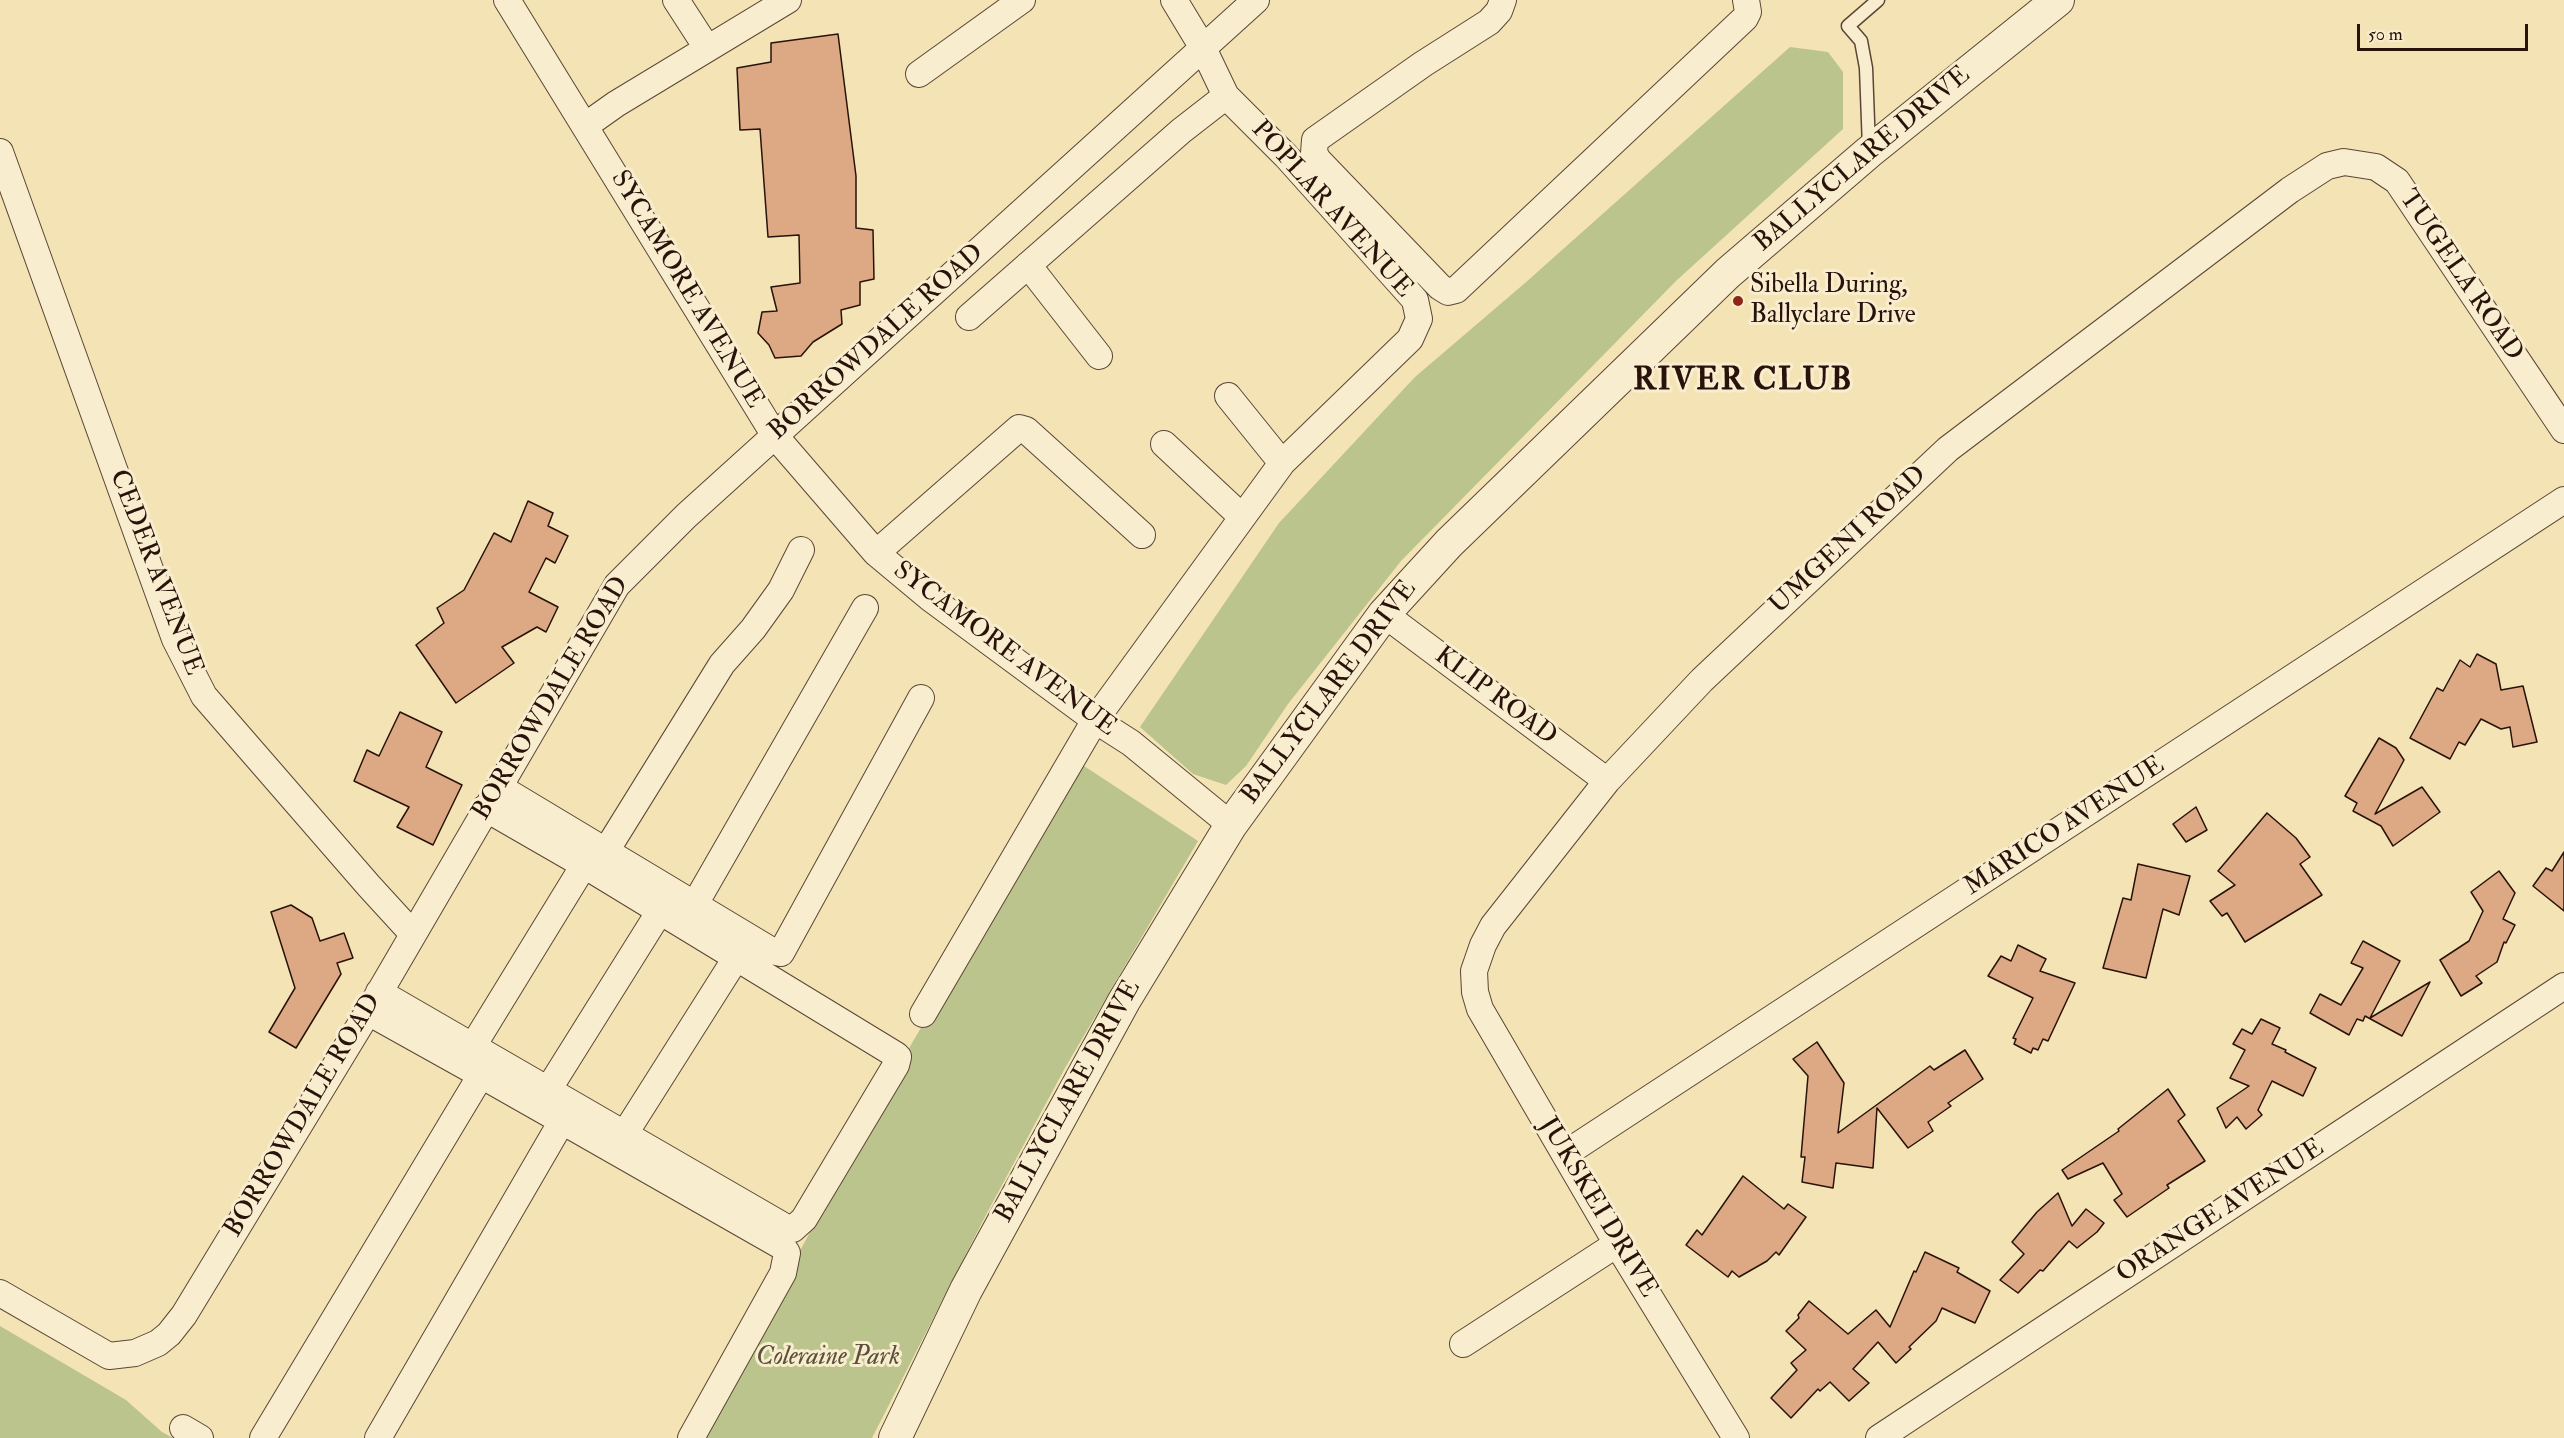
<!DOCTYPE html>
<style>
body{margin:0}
#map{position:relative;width:2564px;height:1438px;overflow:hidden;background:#f4e3b5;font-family:"IM FELL Double Pica",serif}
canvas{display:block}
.scale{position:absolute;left:2357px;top:24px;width:171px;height:27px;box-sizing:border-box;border:3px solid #28120a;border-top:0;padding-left:8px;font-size:18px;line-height:21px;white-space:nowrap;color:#28120a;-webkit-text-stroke:4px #f8edcf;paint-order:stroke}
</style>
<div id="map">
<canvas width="2564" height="1438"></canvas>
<div class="scale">50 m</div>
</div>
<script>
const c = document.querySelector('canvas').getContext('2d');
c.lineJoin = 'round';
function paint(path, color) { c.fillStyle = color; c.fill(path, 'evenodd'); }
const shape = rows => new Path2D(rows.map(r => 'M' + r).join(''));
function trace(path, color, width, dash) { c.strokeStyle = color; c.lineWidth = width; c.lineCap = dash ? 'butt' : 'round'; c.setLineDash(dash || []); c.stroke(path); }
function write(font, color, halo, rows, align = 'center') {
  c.font = font + ' "IM FELL Double Pica",serif'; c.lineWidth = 6; c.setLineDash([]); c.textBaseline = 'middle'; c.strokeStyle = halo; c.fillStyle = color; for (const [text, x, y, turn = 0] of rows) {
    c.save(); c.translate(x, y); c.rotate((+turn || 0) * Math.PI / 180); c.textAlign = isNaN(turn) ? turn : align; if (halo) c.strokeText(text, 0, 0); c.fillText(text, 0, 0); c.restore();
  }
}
const green = shape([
 [1790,47,1828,52,1843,72,1843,129,1676,281,1401,561,1288,704,1246,766,1226,785,1193,774,1140,727,1279,523,1415,377,1525,283],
 [1078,762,1198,841,1065,1068,987,1213,872,1438,699,1438,912,1043],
 [0,1326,126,1400,162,1432,173,1438,0,1438]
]);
const building = shape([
 [838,34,856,176,856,228,873,230,874,279,860,282,860,305,841,310,842,324,813,342,801,356,775,358,769,345,758,333,762,312,777,311,771,287,800,283,799,235,768,237,760,129,740,130,737,68,771,62,771,43,838,34],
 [528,501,553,513,548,526,568,536,555,563,546,558,529,592,558,607,546,632,537,627,502,647,514,663,456,703,416,645,444,623,437,608,464,590,494,533,511,542,528,501],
 [2477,654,2496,664,2501,690,2523,686,2537,742,2513,747,2510,727,2501,729,2481,719,2465,745,2459,742,2450,759,2410,738,2437,688,2443,691,2460,660,2470,667,2477,654],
 [400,712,442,732,426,767,462,785,433,845,397,827,409,807,354,781,367,750,379,756,400,712],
 [2379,738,2396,748,2404,760,2375,814,2422,787,2440,812,2393,846,2381,826,2353,811,2357,803,2345,796,2379,738],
 [2196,807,2207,830,2186,842,2173,824,2196,807],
 [2267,813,2296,838,2310,857,2300,864,2322,895,2245,942,2227,913,2222,916,2210,901,2235,885,2218,871,2267,813],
 [2564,852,2564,911,2533,886,2546,868,2552,871,2564,852],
 [2138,864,2190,876,2179,915,2163,909,2146,978,2103,968,2123,898,2131,900,2138,864],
 [2499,871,2515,893,2503,919,2515,925,2506,943,2504,942,2497,962,2476,976,2482,983,2461,996,2440,960,2469,941,2483,911,2471,892,2499,871],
 [291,905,312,918,320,941,344,933,353,958,337,963,341,974,296,1048,269,1032,295,988,271,912,291,905],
 [2363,941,2400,961,2370,1018,2430,982,2402,1036,2365,1016,2363,1021,2357,1019,2349,1035,2310,1013,2320,994,2341,1005,2363,968,2351,963,2363,941],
 [2018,945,2046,959,2040,971,2075,983,2048,1041,2043,1039,2038,1050,2033,1048,2031,1053,2014,1044,2016,1039,2013,1038,2033,998,1988,976,2001,956,2011,961,2018,945],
 [2261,1019,2280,1028,2272,1044,2286,1050,2285,1052,2316,1068,2303,1096,2272,1081,2258,1110,2262,1115,2246,1129,2237,1117,2226,1128,2217,1108,2249,1086,2230,1078,2245,1050,2233,1044,2242,1029,2252,1034,2261,1019],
 [1817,1042,1844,1083,1838,1133,1930,1066,1934,1070,1965,1050,1983,1079,1948,1103,1951,1106,1928,1122,1933,1131,1908,1148,1877,1108,1873,1168,1836,1163,1833,1188,1802,1182,1805,1157,1801,1157,1808,1076,1793,1059,1817,1042],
 [2168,1089,2185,1115,2178,1121,2205,1161,2167,1185,2169,1188,2127,1217,2114,1200,2122,1194,2103,1163,2068,1179,2062,1170,2119,1131,2118,1129,2168,1089],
 [1743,1176,1784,1209,1788,1204,1806,1217,1779,1255,1776,1252,1767,1261,1739,1277,1732,1271,1728,1277,1686,1245,1697,1230,1702,1235,1743,1176],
 [2058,1193,2072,1226,2086,1209,2104,1223,2097,1232,2077,1248,2069,1241,2043,1271,2040,1270,2018,1293,2000,1280,2024,1254,2012,1242,2037,1212,2058,1193],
 [1925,1252,1959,1268,1957,1272,1990,1291,1975,1323,1942,1308,1936,1321,1909,1347,1911,1349,1896,1363,1878,1342,1853,1369,1869,1383,1849,1401,1830,1382,1820,1391,1818,1389,1791,1418,1771,1398,1797,1370,1791,1363,1806,1350,1786,1331,1799,1318,1798,1315,1809,1301,1848,1334,1876,1310,1890,1327,1914,1271,1916,1272,1925,1252]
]);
const service = shape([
 [1869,148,1866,68,1861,41,1848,26,1878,0]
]);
const minor = shape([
 [507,0,775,436,876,553,930,598,1095,720,1131,743,1231,825],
 [676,0,707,48],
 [1503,0,1499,11,1489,22,1423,64,1315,140,1314,153,1318,160,1440,287,1448,292,1456,290,1745,18,1748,12,1746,0],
 [919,74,1022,0],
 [585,126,616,104,788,0],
 [0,152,175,639,204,696,369,886,412,933],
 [1028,265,1099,356],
 [969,317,1181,131,1226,96],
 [1228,396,1282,463],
 [1164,444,1242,517],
 [876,553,1019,428,1026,430,1142,535],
 [1384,614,1607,781],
 [499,787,772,951,781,953,921,698],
 [606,851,722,664,753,629,781,590,801,550],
 [695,904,865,608],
 [379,992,787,1228,793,1229,804,1219,896,1065,898,1057,896,1055,584,865,485,808],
 [923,1014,1095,720,1282,463,1410,339,1419,319,1415,300,1286,156,1226,96,1203,48,1174,0],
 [473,1046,584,865],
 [548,1090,660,911],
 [562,1121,783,1247,787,1253,783,1273,691,1438],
 [624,1135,736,958],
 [1565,1154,2564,500],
 [0,1293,109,1356,135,1353,158,1343,169,1334,184,1315,368,1012,617,585,686,516,1256,0],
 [1463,1344,1617,1244],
 [183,1428,200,1438],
 [263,1438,481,1075,368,1012],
 [378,1438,562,1121,481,1075],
 [1736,1438,1617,1244,1480,1009,1475,992,1474,971,1483,945,1493,926,1607,781,1702,680,1948,449,2290,190,2327,166,2344,162,2376,167,2397,181,2564,430],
 [1879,1438,2564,986]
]);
const tertiary = shape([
 [895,1438,966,1290,1124,1001,1231,825,1384,614,1449,543,1728,273,1869,152,2058,0]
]);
const markers = [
 [1738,301,6,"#8f2418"]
];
const streetNames = [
 ["BALLYCLARE DRIVE",1863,160,-40],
 ["POPLAR AVENUE",1331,210,48],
 ["TUGELA ROAD",2460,276,56],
 ["SYCAMORE AVENUE",686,290,59],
 ["BORROWDALE ROAD",877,343,-42],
 ["UMGENI ROAD",1849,541,-43],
 ["CEDER AVENUE",155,573,69],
 ["SYCAMORE AVENUE",1004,650,37],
 ["BALLYCLARE DRIVE",1330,693,-53],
 ["KLIP ROAD",1495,697,37],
 ["BORROWDALE ROAD",552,699,-59],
 ["MARICO AVENUE",2065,827,-33],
 ["BALLYCLARE DRIVE",1069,1102,-61],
 ["BORROWDALE ROAD",304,1116,-59],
 ["JUKSKEI DRIVE",1597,1208,59],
 ["ORANGE AVENUE",2221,1212,-33]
];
const poiNames = [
 ["Sibella During,",1750,286],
 ["Ballyclare Drive",1750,316]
];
const parkNames = [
 ["Coleraine Park",828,1358]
];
const districtNames = [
 ["RIVER CLUB",1743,382]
];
paint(green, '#bbc48d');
paint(building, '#dda984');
trace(building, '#28120a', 1.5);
trace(service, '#5b4635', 15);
trace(minor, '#5b4635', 28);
trace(tertiary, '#5b4635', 34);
trace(service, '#f8edcf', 12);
trace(minor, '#f8edcf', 26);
trace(tertiary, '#f8edcf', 32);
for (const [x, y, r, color] of markers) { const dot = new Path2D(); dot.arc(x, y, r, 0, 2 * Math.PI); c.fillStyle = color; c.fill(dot); trace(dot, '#f8edcf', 2); }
write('26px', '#28120a', '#f8edcf', streetNames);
write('26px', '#28120a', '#f8edcf', poiNames, 'left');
write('italic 26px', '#5b5038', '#f8edcf', parkNames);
c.letterSpacing = '1.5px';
write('bold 32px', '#28120a', '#f8edcf', districtNames);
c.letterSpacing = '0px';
</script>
